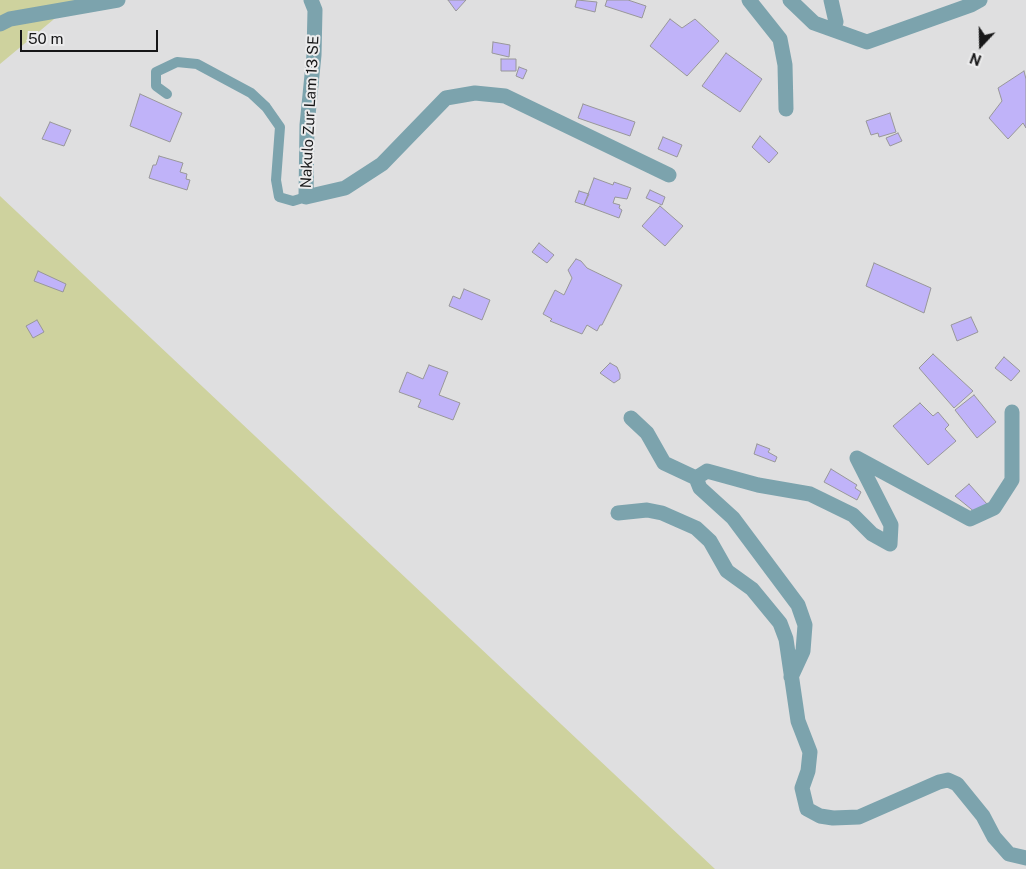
<!DOCTYPE html>
<style>
body{margin:0}
#map{position:relative;width:1026px;height:869px;overflow:hidden;background:#dfdfe0;font-family:"Public Sans",sans-serif}
canvas{display:block}
.north{position:absolute;left:956px;top:20px;width:50px;height:50px;-webkit-text-stroke:4px #ececed;paint-order:stroke;rotate:201deg;font-size:14px;font-weight:700;line-height:20px;text-align:center;color:#171718}
.north::after{content:'';display:block;margin:auto;width:18px;height:22px;background:#171718;clip-path:polygon(50% 0,100% 100%,50% 72%,0 100%)}
.scale{position:absolute;left:20px;top:30px;width:138px;height:22px;box-sizing:border-box;border:2px solid #171718;border-top:0;padding-left:6px;font-size:15px;line-height:18px;white-space:nowrap;color:#171718;-webkit-text-stroke:4px #ececed;paint-order:stroke}
</style>
<div id="map">
<canvas width="1026" height="869"></canvas>
<div class="north">N</div>
<div class="scale">50 m</div>
</div>
<script>
const c = document.querySelector('canvas').getContext('2d');
c.lineJoin = 'round';
function paint(path, color) { c.fillStyle = color; c.fill(path, 'evenodd'); }
const shape = rows => new Path2D(rows.map(r => 'M' + r).join(''));
function trace(path, color, width, dash) { c.strokeStyle = color; c.lineWidth = width; c.lineCap = dash ? 'butt' : 'round'; c.setLineDash(dash || []); c.stroke(path); }
function write(font, color, halo, rows, align = 'center') {
  c.font = font + ' "Public Sans",sans-serif'; c.lineWidth = 4; c.setLineDash([]); c.textBaseline = 'middle'; c.strokeStyle = halo; c.fillStyle = color; for (const [text, x, y, turn = 0] of rows) {
    c.save(); c.translate(x, y); c.rotate((+turn || 0) * Math.PI / 180); c.textAlign = isNaN(turn) ? turn : align; if (halo) c.strokeText(text, 0, 0); c.fillText(text, 0, 0); c.restore();
  }
}
const green = shape([
 [0,0,77,0,0,64],
 [0,196,715,869,0,869]
]);
const building = shape([
 [448,0,466,0,456,11,448,0],
 [577,0,597,2,595,12,575,7,577,0],
 [607,0,628,0,646,6,642,18,605,6,607,0],
 [670,19,682,28,695,19,719,41,687,76,650,46,670,19],
 [493,42,510,45,509,57,492,53,493,42],
 [726,53,762,79,740,112,702,86,726,53],
 [501,59,516,59,516,71,501,71,501,59],
 [519,67,527,70,523,79,516,76,519,67],
 [1024,71,1026,79,1026,128,1023,123,1008,139,989,118,1002,101,998,88,1024,71],
 [140,94,182,113,170,142,130,126,140,94],
 [583,104,635,122,630,136,578,118,583,104],
 [890,113,896,132,879,137,878,133,871,135,866,121,890,113],
 [50,122,71,130,64,146,42,139,50,122],
 [898,133,902,141,890,146,886,138,898,133],
 [760,136,778,153,769,163,752,147,760,136],
 [663,137,682,145,677,157,658,149,663,137],
 [159,156,183,163,180,172,187,174,186,179,190,180,187,190,149,178,153,165,156,165,159,156],
 [594,178,613,185,614,182,631,188,627,199,615,197,613,203,620,205,619,208,622,210,619,218,584,205,594,178],
 [650,190,665,197,662,205,646,198,650,190],
 [579,191,589,194,584,205,575,202,579,191],
 [660,206,683,226,665,246,642,226,660,206],
 [539,243,554,255,547,263,532,252,539,243],
 [576,259,581,261,587,268,622,285,602,325,600,325,597,331,587,325,582,334,550,321,552,319,543,314,555,290,564,295,572,278,568,270,576,259],
 [874,263,931,288,924,313,866,286,874,263],
 [38,271,66,284,63,292,34,281,38,271],
 [464,289,490,300,482,320,449,306,453,296,460,299,464,289],
 [971,317,978,332,957,341,951,325,971,317],
 [37,320,44,332,33,338,26,326,37,320],
 [933,354,973,391,954,408,919,368,933,354],
 [1004,357,1020,371,1011,381,995,368,1004,357],
 [610,363,617,367,620,374,620,379,614,383,600,373,610,363],
 [429,365,448,372,439,395,460,403,453,420,418,407,421,400,399,392,407,372,423,379,429,365],
 [974,395,996,422,977,438,955,410,974,395],
 [920,403,933,416,938,412,949,425,945,429,956,441,928,465,893,426,920,403],
 [757,444,770,449,768,452,777,457,775,462,754,454,757,444],
 [831,469,857,485,855,488,861,492,857,500,824,482,831,469],
 [969,484,987,504,976,513,955,496,969,484]
]);
const service = shape([
 [167,94,156,86,156,72,177,62,197,64,251,93,266,107,280,127,276,180,279,197,293,201,306,197]
]);
const minor = shape([
 [311,0,315,10,314,55,307,125,306,197,345,188,382,164,446,98,475,93,505,96,669,175],
 [749,0,780,39,785,65,786,109],
 [790,0,814,23,867,42,971,5,980,0],
 [831,0,836,22,832,29],
 [0,24,10,19,118,0],
 [631,418,647,433,664,463,696,478],
 [618,513,647,510,662,513,696,528,710,541,727,571,752,589,780,623,786,639,798,721,810,752,808,771,802,788,807,809,820,816,833,818,859,817,939,782,948,780,957,784,983,816,994,837,1009,854,1026,858],
 [791,677,803,651,805,625,798,605,733,518,700,488,696,478,707,471,758,485,810,494,853,515,872,534,890,544,891,525,857,458,970,519,994,508,1012,480,1012,412]
]);
const streetNames = [
 ["Nakulo Zur Lam 13 SE",310,112,-87]
];
paint(green, '#ced29e');
paint(building, '#c0b3f9');
trace(building, '#989799', 1);
trace(service, '#7ca3ad', 10);
trace(minor, '#7ca3ad', 15);
write('15px', '#171718', '#ececed', streetNames);
</script>
